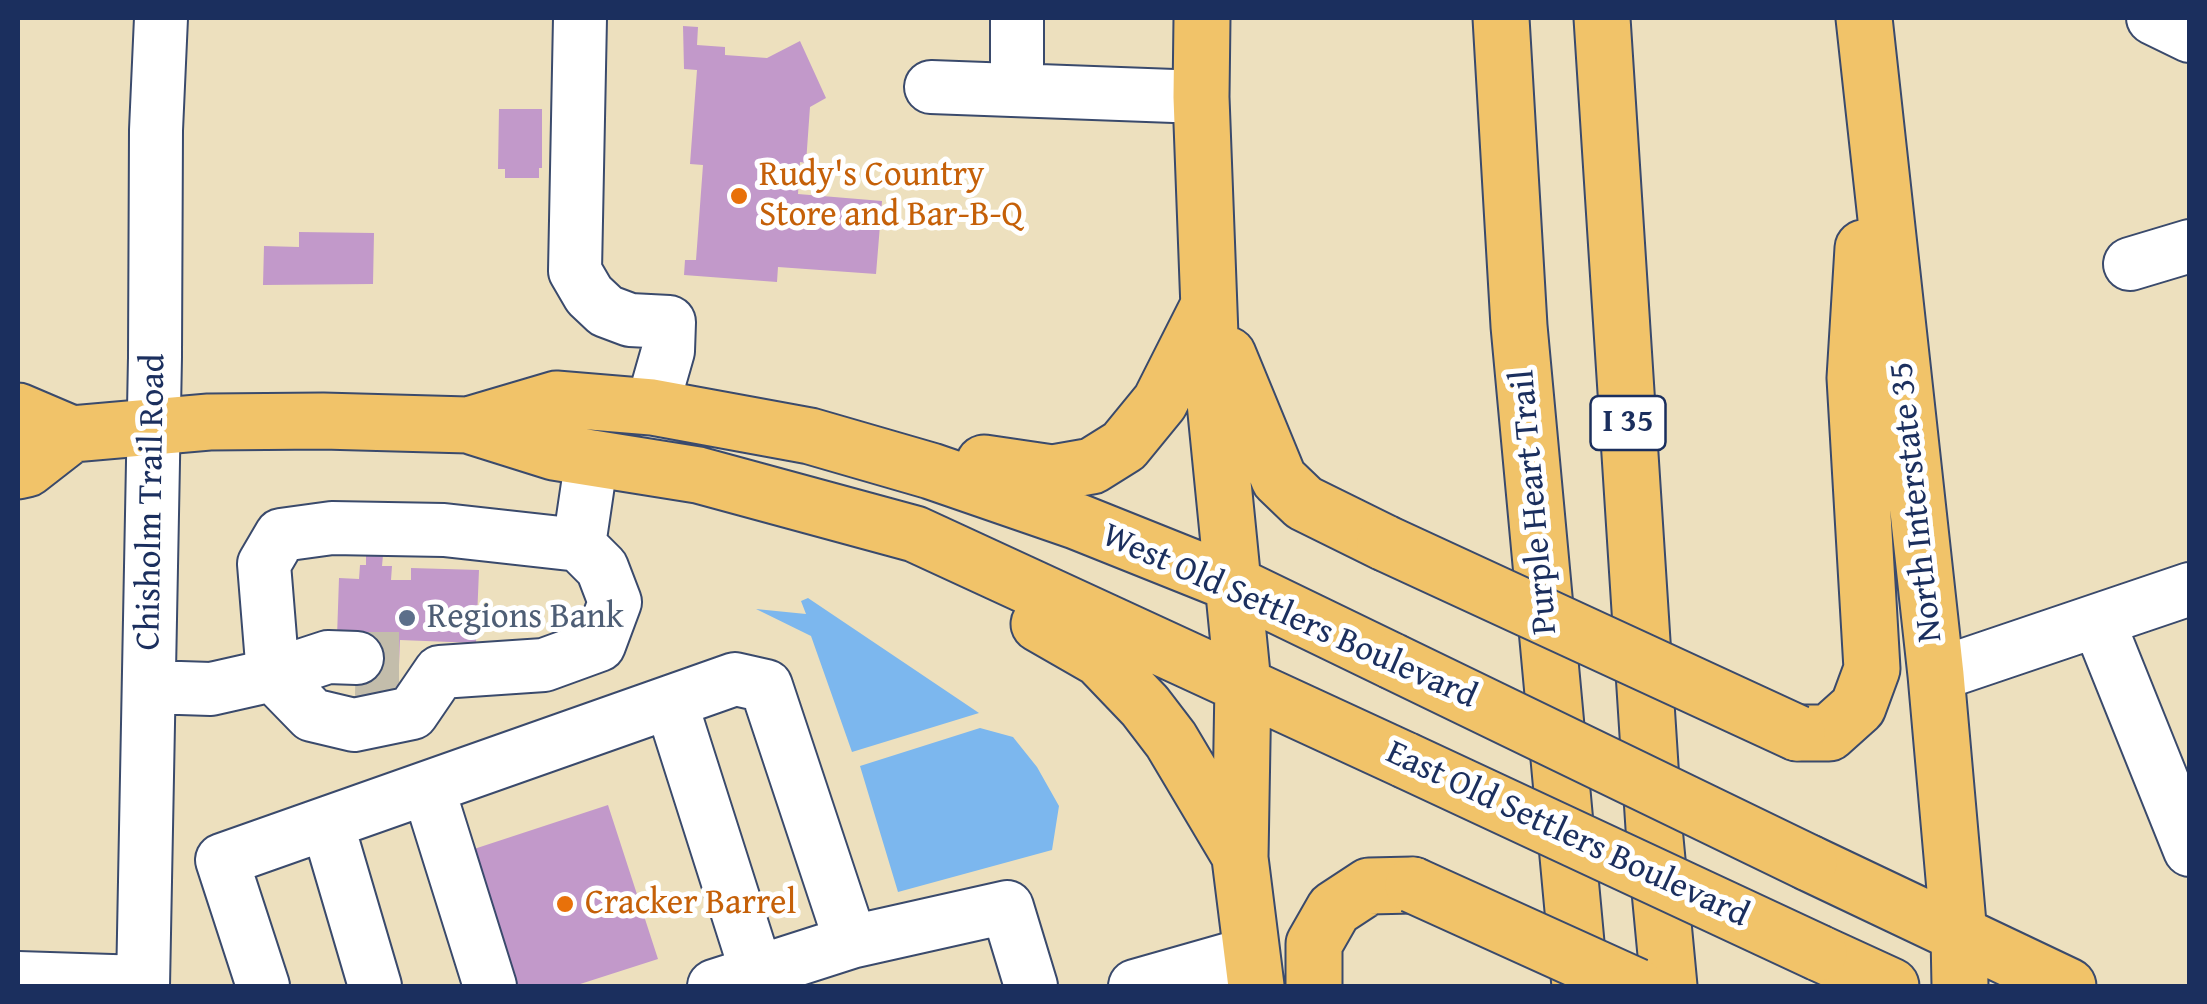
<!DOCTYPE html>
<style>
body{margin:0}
#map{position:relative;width:2207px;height:1004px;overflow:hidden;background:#ede0be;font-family:"Gentium Book Plus",serif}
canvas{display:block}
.frame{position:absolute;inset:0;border:20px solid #1b2f5e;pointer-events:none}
</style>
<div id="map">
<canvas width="2207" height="1004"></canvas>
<div class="frame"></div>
</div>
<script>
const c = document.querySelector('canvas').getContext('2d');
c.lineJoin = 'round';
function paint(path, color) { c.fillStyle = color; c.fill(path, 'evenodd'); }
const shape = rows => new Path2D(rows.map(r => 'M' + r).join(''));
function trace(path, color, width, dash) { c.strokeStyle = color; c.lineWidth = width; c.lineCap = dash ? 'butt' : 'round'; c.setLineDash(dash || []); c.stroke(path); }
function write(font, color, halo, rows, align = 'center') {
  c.font = font + ' "Gentium Book Plus",serif'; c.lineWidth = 10; c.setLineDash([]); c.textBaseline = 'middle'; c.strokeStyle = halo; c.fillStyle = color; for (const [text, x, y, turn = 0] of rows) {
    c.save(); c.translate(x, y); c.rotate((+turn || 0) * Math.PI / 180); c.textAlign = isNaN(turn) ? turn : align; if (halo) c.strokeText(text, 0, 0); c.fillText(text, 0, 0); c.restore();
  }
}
const water = shape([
 [808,598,979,713,852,752,811,636,756,609,806,614,801,601],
 [980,728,1013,737,1037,767,1059,806,1052,850,898,892,860,766]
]);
const building = shape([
 [683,26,698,27,697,45,725,47,725,55,767,58,800,41,826,98,810,107,806,163,800,162,798,194,882,201,876,274,778,267,777,282,684,275,685,260,696,260,703,165,690,164,697,70,684,69],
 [499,109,542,109,542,168,539,168,539,178,505,178,505,169,498,169],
 [299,232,374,233,373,284,263,285,264,246,299,247],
 [366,555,383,555,382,566,392,566,391,580,411,580,411,568,479,570,476,643,400,640,397,715,355,713,358,639,337,637,339,578,359,579,360,565,366,565],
 [608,805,658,959,574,986,517,986,471,850]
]);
const minorTunnel = shape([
 [357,658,399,658],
 [355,695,397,696]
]);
const minor = shape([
 [580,18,575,271,589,295,606,311,630,320,669,322,668,351,652,407],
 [1017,18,1017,90],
 [2153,18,2190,36],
 [931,87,1201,97],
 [2130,264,2190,246],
 [2098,621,2190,850],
 [273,675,264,564,281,535,332,528,444,530,579,545],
 [273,675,328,657,357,658],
 [1936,675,2190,589],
 [149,687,211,689,273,675,312,715,354,725,412,713,440,672,544,665,599,645,615,602,602,568,579,545,592,457],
 [671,703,757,973],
 [428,788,490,986],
 [327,823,375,986],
 [18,978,143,982],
 [143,986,155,357,156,130,161,18],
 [263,986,222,860,735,679,766,686,851,942],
 [714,986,851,942,1007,907,1031,986],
 [1135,986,1251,953]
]);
const major = shape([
 [1202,18,1201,97,1211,362,1243,684,1240,858,1256,986],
 [1864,18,1936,675,1959,935,1960,986],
 [1228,355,1279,479,1304,503,1385,543],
 [18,411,72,434,209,422,323,421,468,425,554,452,698,475,915,534,1405,760],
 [468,425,556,399,652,407,810,436,931,471,1076,521,1231,583,1392,661],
 [984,463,1052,473,1092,466,1124,446,1160,402,1207,309],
 [18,471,27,469,72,434],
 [1039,624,1100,659,1145,706,1171,740,1240,856],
 [1797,733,1829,733,1858,707,1872,669,1855,378,1863,248],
 [1809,863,2068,986],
 [1819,953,1891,986],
 [1314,986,1314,944,1334,909,1369,886,1413,885]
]);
const highway = shape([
 [1501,18,1519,326,1580,986],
 [1602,18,1654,828,1669,986]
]);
const majorBridge = shape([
 [1385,543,1797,733],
 [1392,661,1809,863],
 [1405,760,1819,953],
 [1413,885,1636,986]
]);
const markers = [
 [739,196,10,"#e8710a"],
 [407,618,10,"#5c6f8a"],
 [565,904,10,"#e8710a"]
];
const shields = [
 [1628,423,75]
];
const shieldNames = [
 ["I 35",1628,423]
];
const foodNames = [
 ["Rudy's Country",759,176],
 ["Store and Bar-B-Q",759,216],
 ["Cracker Barrel",585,904]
];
const streetNames = [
 ["Chisholm Trail Road",152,502,-89],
 ["Purple Heart Trail",1535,502,-95],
 ["North Interstate 35",1917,502,-96],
 ["West Old Settlers Boulevard",1289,617,24],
 ["East Old Settlers Boulevard",1567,835,25]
];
const serviceNames = [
 ["Regions Bank",427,618]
];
paint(water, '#7cb7ee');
paint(building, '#c299ca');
trace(minorTunnel, '#c3bdab', 52, [52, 26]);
trace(minor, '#3a4a6c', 56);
trace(major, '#3a4a6c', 59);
trace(highway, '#3a4a6c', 59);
trace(minor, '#fff', 52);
trace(major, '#f1c369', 55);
trace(highway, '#f1c369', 55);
trace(majorBridge, '#3a4a6c', 59, []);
trace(majorBridge, '#f1c369', 55);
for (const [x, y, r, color] of markers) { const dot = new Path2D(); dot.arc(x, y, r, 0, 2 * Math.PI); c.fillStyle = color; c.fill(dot); trace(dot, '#fff', 4); }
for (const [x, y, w] of shields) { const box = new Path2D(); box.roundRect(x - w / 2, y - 27, w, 54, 8); c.fillStyle = '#fff'; c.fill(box); trace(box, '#1b2f5e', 2.5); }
write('bold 32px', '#1b2f5e', null, shieldNames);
write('35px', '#c56008', '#fff', foodNames, 'left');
write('35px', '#1b2f5e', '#fff', streetNames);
write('35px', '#4e5e75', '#fff', serviceNames, 'left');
</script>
